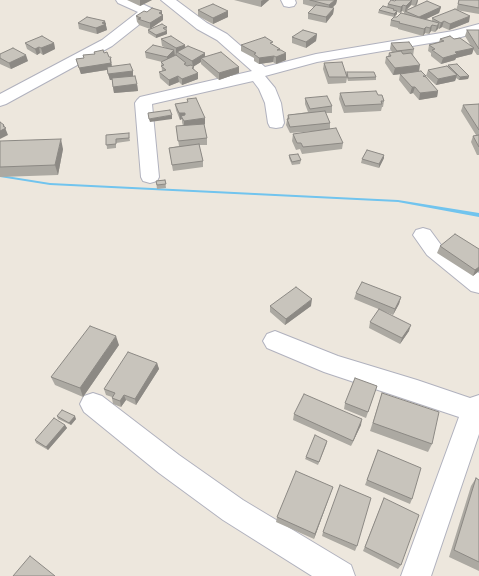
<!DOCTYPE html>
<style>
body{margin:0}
canvas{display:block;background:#ede7dd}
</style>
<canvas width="479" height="576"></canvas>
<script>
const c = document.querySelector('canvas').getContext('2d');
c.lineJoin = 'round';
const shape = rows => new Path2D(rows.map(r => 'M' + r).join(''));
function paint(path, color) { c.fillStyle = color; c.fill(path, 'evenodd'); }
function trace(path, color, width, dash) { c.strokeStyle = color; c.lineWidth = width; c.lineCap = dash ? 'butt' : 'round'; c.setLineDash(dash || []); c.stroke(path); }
const stream = shape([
 [0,175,50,183,398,200,479,213,479,217,398,202,50,185,0,177,0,175]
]);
const minor = shape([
 [116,0,134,0,153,9,155,12,112,46,6,104,0,106,0,94,102,40,138,12,118,3,116,0],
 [161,0,176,0,207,23,227,34,265,67,316,54,453,31,479,24,479,32,454,39,317,62,265,76,275,88,281,103,284,123,282,127,276,128,270,127,268,123,265,103,259,89,253,81,152,104,159,177,157,181,150,183,143,181,141,177,135,103,137,100,140,97,252,71,217,40,197,29,161,0],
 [281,0,295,0,296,3,294,6,289,7,284,6,281,0],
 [423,228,430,230,441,245,479,273,479,293,471,291,427,255,413,235,416,230,423,228],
 [275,331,338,356,417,380,470,398,479,395,479,434,431,576,401,576,459,417,324,372,267,348,263,341,267,334,275,331],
 [93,393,102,396,179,455,243,500,351,565,355,576,312,576,223,520,159,473,84,412,80,404,84,396,93,393]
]);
const wall = shape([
 [127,0,152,0,140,6],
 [234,0,269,0,261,7],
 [303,0,337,0,336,4,332,8,334,8,333,14,326,23,308,19,308,13,314,7,303,4],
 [396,0,418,0,417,4,416,6,441,7,439,13,426,19,432,21,432,18,469,22,449,30,442,27,439,29,438,28,435,32,431,31,429,34,425,33,423,36,398,29,398,28,390,26,391,20,394,17,378,13,379,10,387,7,388,4,395,1],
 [411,5,415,6,407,10],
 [402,11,404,12,404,14,397,17,394,17,397,14,397,12,400,13],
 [479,0,479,14,456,10,458,4],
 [198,10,228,11,228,17,213,24,198,16],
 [147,12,162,14,163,20,151,28,167,27,167,30,166,30,167,34,156,38,148,33,148,30,150,29,139,25,138,23,137,22,136,16],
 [105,21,107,30,97,34,79,29,78,23],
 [467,30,479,30,479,55,477,55,473,49,472,54,456,58,455,60,441,64,431,56,431,53,428,51,429,45,439,42,440,39,454,39,471,46,465,36],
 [317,34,316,41,306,48,292,43,292,37],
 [161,39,185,45,185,47,239,73,219,80,201,64,201,62,193,66,198,79,182,85,179,82,169,86,160,78,159,72,162,71,161,62,162,62,146,58,145,52,166,48,162,46],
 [25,43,54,43,55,49,43,55,40,53,37,55,27,49],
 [391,43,414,49,413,56,419,71,426,77,438,91,437,97,419,100,413,93,410,94,399,80,400,74,393,75,385,63,386,57,388,56,389,53,392,52,390,49],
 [241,45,273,45,280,49,286,60,276,64,273,62,259,64,254,61,254,58,241,51],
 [94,52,104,53,112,65,111,65,112,66,133,71,133,76,137,84,138,91,114,93,112,80,110,80,107,70,81,74,76,59,84,58,95,54],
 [0,54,28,61,11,69,0,64],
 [324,63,346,74,347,72,376,77,376,80,348,81,347,78,346,83,328,84,323,69],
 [448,65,469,76,468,79,459,80,456,78,455,81,436,85,426,76,428,70,448,67],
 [340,93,378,95,384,101,383,107,382,107,381,111,344,113,339,99],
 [305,98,332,106,332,113,326,113,330,123,330,129,343,143,342,149,302,154,300,149,296,150,292,141,293,134,317,131,290,133,286,125,288,115,308,112,305,104],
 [187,99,205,124,204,124,207,138,207,145,199,145,203,161,203,167,173,171,169,148,179,146,176,126,183,126,182,122,182,119,180,120,176,110,175,104,188,102],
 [479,104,479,155,477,155,471,142,473,136,476,135,461,111,463,105],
 [106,135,129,136,130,141,116,143,116,148,107,149],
 [0,141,63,149,58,175,0,177],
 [289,155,301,160,300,164,292,165,289,158],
 [384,158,379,168,361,163,362,159],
 [165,180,166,188,157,189,156,181],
 [440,246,479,249,479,271,473,276,437,253],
 [356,293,401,297,399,304,393,315,354,299],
 [270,306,311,306,285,325,270,312],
 [370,322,409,331,400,344,369,328],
 [119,345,83,397,55,385,51,377],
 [157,363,159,369,136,405,126,400,121,407,113,404,112,398,112,397,106,395,104,389],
 [377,386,366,418,344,409,345,403],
 [382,393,432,444,428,452,370,431],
 [294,414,361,425,351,446,293,420],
 [57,416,76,419,71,425,58,419],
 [65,425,67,428,48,450,36,443,35,440],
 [327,443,318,465,305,459,306,457],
 [378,450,412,499,410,504,365,485],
 [476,478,479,480,479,571,449,557,471,486],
 [333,487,314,539,276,522,277,517],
 [384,498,401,565,398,569,363,551],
 [323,532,357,546,355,551,322,536]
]);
const shadedWall = shape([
 [140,0,152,0,140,6],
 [263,0,269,0,261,7,261,1],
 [335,0,337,0,336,4,329,11,329,5],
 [412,0,411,5,405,11,406,6],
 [417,0,418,0,417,4,415,6],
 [403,5,402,11,400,13,401,7],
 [441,7,439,13,418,23,419,17],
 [334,8,333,14,326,23,326,17],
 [162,11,162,15,163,15,163,20,150,29,150,23,159,13],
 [228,11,228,17,213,24,213,18],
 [397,11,397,14,394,17,394,14],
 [470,16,469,22,449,30,450,24],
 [105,21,107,30,97,34,96,28],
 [444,21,442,27,439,29,441,23],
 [439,23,438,29,435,32,437,26],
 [432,25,431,31,429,34,430,28],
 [426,27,425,33,423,36,424,29],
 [167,31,167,34,156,38,156,35],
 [317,34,316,41,306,48,306,42],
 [54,43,55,49,43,55,41,48],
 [185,45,186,51,177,52,176,55,176,48],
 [39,47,40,53,37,55,35,49],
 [474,48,472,54,456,58,455,60,441,64,443,58,455,52],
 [174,50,175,56,167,63,167,57],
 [205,53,205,59,201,58,201,62,193,67,192,61],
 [286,53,286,60,276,64,276,57],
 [26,55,28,61,11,69,9,63],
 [274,56,273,62,259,64,259,58],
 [111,58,112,69,81,74,79,68],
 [420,65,419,72,393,75,395,68],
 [239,67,239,73,219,80,219,73],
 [133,71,133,77,110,80,108,74],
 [198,73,198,79,182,85,182,79],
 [457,75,455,81,436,85,438,79],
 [178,76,179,82,169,86,169,80],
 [469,76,468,79,459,80,460,77],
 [137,84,138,91,114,93,113,87],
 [412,87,415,87,413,93,410,94],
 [438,91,437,97,419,100,420,93],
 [179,113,185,113,185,119,181,116,182,119,180,120],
 [172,115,172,119,150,122,149,119],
 [205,118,205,124,184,128,184,121],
 [4,125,8,135,0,139,0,131,3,126],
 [61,139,63,149,58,175,55,165],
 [384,155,384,158,379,168,379,164],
 [479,267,479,271,473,276,475,270],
 [401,297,399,304,393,315,395,309],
 [312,299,311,306,285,325,286,319],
 [411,325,409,331,400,344,402,338],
 [116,336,119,345,83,397,80,388],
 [157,363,159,369,136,405,135,399],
 [124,395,126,400,121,407,120,401],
 [75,416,76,419,71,425,69,423],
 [362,419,361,425,351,446,353,441],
 [65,425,67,428,48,450,46,447],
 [333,487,331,492,314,539,315,534]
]);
const building = shape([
 [310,0,335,0,329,5,310,0],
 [391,0,395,1,396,0,412,0,406,6,403,5,401,7,388,4,391,0],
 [459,0,479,0,479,8,458,4,459,0],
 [427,1,441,7,419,17,405,11,427,1],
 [213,4,228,11,213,18,198,10,213,4],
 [316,5,334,8,326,17,308,13,316,5],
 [383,6,394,9,393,10,397,11,394,14,379,10,383,6],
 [152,8,162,11,159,13,163,15,150,23,138,19,141,18,136,16,144,11,147,12,152,8],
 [455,9,470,16,450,24,444,21,441,23,432,18,455,9],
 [401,13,439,23,437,26,432,25,430,28,426,27,424,29,399,23,400,22,391,20,394,17,397,17,401,13],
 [87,17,105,21,102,23,106,24,96,28,78,23,87,17],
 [162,24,167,27,163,28,167,31,156,35,148,30,162,24],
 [303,30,317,34,306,42,292,37,303,30],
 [467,30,479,30,479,49,467,30],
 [42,36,54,43,41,48,39,47,35,49,25,43,42,36],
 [171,36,185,45,176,48,161,39,171,36],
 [450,36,454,39,460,38,474,48,455,52,457,54,443,58,432,50,435,49,429,45,444,41,440,39,450,36],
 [265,37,273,42,270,43,280,49,277,50,281,50,286,53,276,57,274,56,259,58,254,54,256,53,241,45,265,37],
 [409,42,414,49,397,51,391,43,409,42],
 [153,45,174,50,167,57,145,52,153,45],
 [188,46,205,53,192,61,177,52,188,46],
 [13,48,26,55,9,63,0,58,0,54,13,48],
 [103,50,104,53,107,52,109,57,111,57,111,58,110,59,111,63,79,68,76,59,84,58,83,55,95,54,94,52,103,50],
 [401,51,403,54,411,53,420,65,395,68,386,57,391,56,389,53,401,51],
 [221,52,239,67,219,73,201,58,221,52],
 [176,55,186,63,184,64,187,66,191,65,194,67,192,68,198,73,182,79,178,76,169,80,159,72,166,70,161,66,164,65,161,62,176,55],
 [342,62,347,77,329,77,324,63,342,62],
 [130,64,133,71,108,74,107,67,130,64],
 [457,64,469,76,460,77,448,65,457,64],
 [447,66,457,75,438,79,428,70,447,66],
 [421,71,426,76,423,76,426,77,438,91,420,93,415,87,412,87,400,74,421,71],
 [347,72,374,72,376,77,348,78,347,72],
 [135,76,137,84,113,87,112,78,135,76],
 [376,91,378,95,382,95,384,101,381,101,382,104,345,106,340,93,376,91],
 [327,96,332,106,310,109,305,98,327,96],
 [196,98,205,118,184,121,181,116,185,115,185,113,179,113,175,104,188,102,187,99,196,98],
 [479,104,479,130,463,105,479,104],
 [170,110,172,115,149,119,148,113,170,110],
 [325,111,330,123,290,127,287,119,289,119,288,115,325,111],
 [0,122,4,125,3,126,6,128,0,131,0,122],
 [204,124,207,138,178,141,176,126,204,124],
 [336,128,343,143,303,147,301,143,297,143,293,134,336,128],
 [129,133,129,138,116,139,116,144,106,145,106,135,129,133],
 [479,135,479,147,473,136,479,135],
 [61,139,55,165,0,167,0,141,61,139],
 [199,144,203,161,172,165,169,148,199,144],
 [367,150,384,155,379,164,362,159,367,150],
 [298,154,301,160,292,162,289,155,298,154],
 [165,180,166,184,157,185,156,181,165,180],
 [455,234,479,249,479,267,475,270,440,246,455,234],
 [362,282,401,297,395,309,356,293,362,282],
 [296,287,312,299,286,319,270,306,296,287],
 [379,309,411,325,402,338,370,322,379,309],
 [90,326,116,336,80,388,51,377,90,326],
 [128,352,157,363,135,399,124,395,120,401,112,398,115,393,104,389,128,352],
 [355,378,377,386,368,412,345,403,355,378],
 [382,393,439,412,432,444,373,423,382,393],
 [304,394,362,419,353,441,294,414,304,394],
 [62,410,75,416,69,423,57,416,62,410],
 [54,418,65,425,46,447,35,440,54,418],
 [315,435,327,441,319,462,306,457,315,435],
 [378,450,421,468,412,499,367,480,378,450],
 [296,471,333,487,315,534,277,517,296,471],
 [476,478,479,480,479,562,454,550,476,478],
 [340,485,371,498,357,546,323,532,340,485],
 [384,498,419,515,401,565,365,547,384,498],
 [30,556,55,576,13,576,30,556]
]);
paint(stream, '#71c4ee');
trace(minor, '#b1b2be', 2);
paint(minor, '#fff');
paint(wall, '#aca9a2');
paint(shadedWall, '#8c8984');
paint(building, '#c8c4bc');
trace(building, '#8c8984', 1);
</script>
